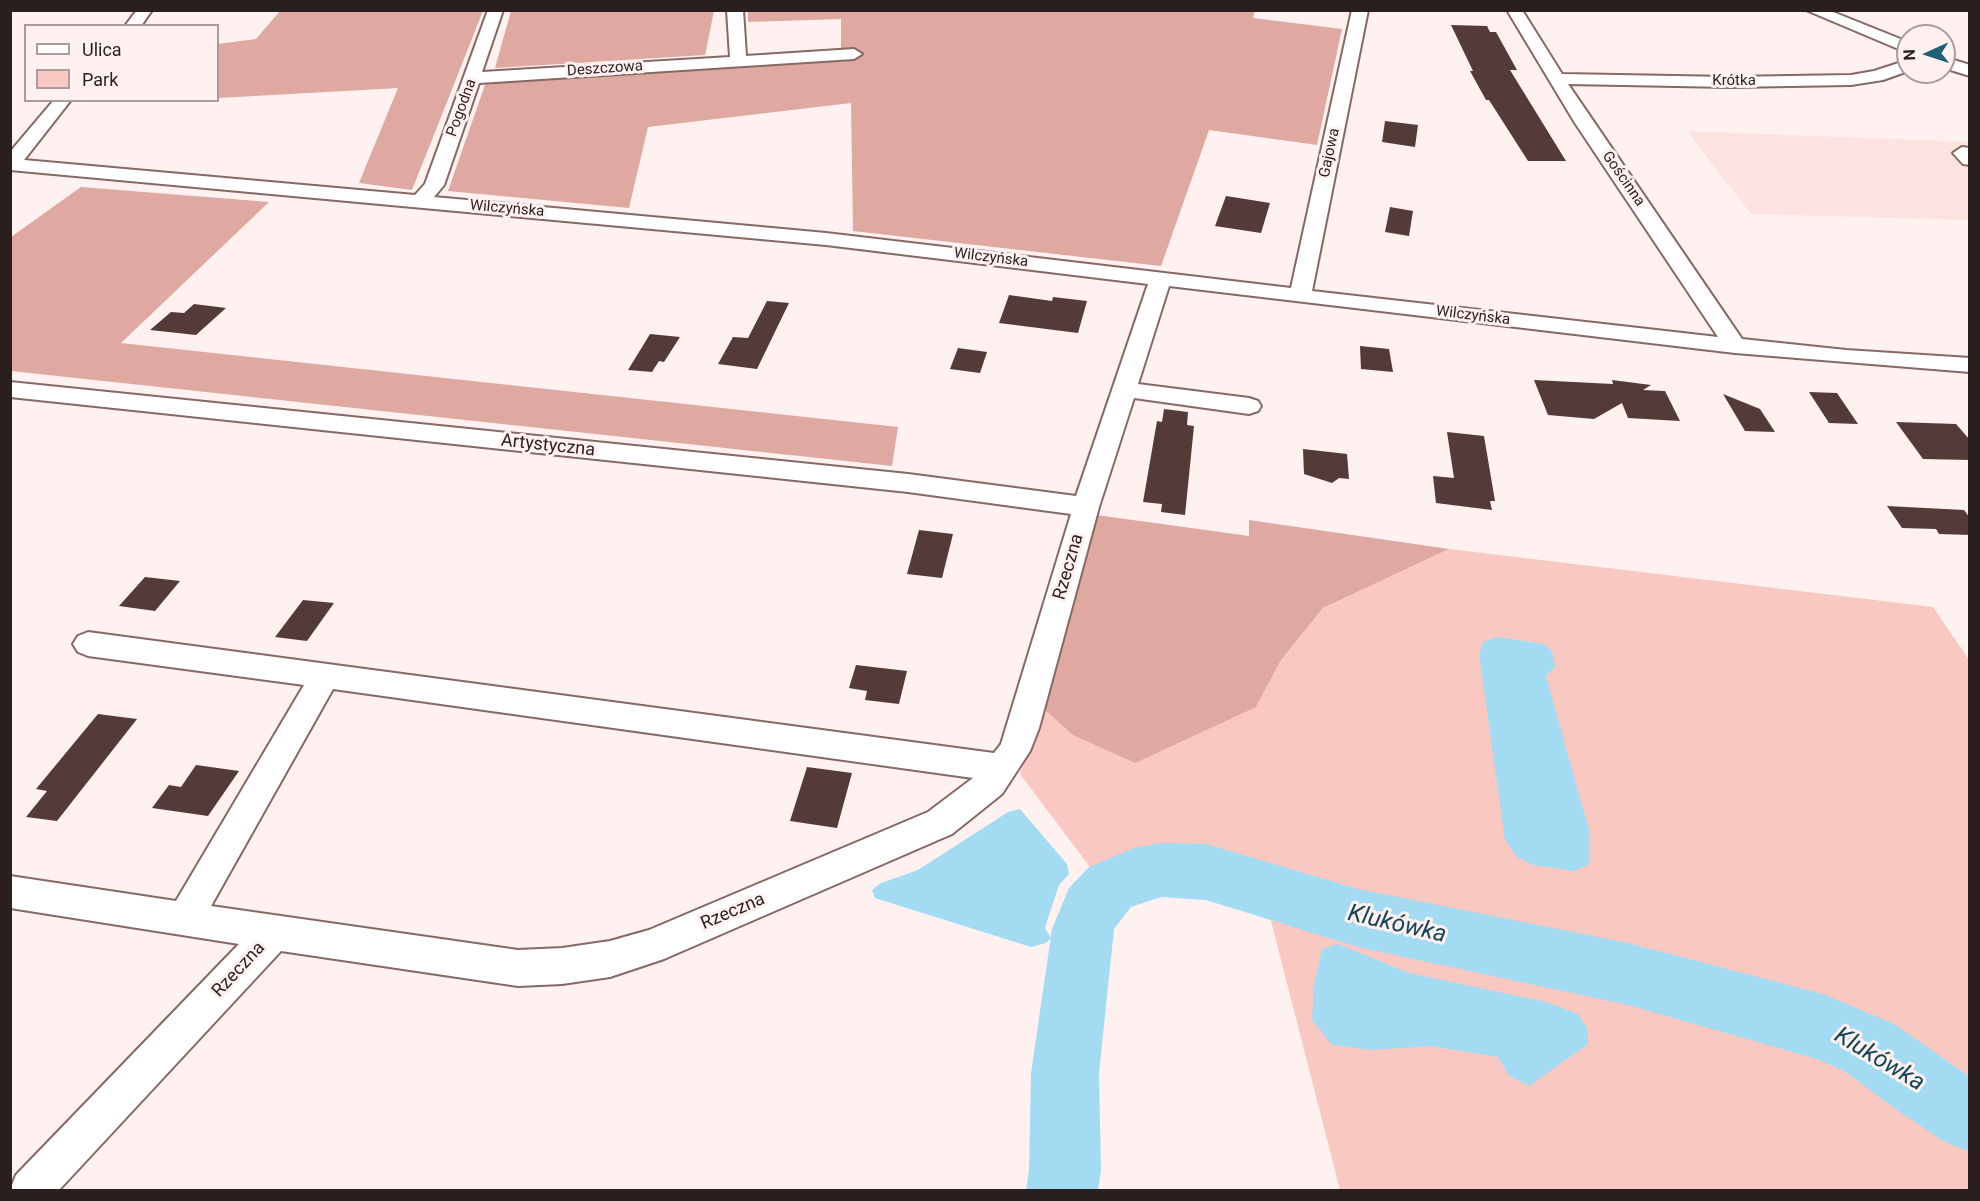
<!DOCTYPE html>
<meta charset="utf-8">
<style>
body{margin:0}
#map{position:relative;width:1980px;height:1201px;overflow:hidden;background:#fef1ef;font-family:Roboto,sans-serif}
canvas{display:block}
.frame{position:absolute;inset:0;border:12px solid #2a1f1d;pointer-events:none}
.legend{position:absolute;left:24px;top:24px;width:195px;height:78px;box-sizing:border-box;background:#fef1ef;border:2px solid #a99d9b;margin:0;padding:8px 10px;list-style:none;font-size:18px;color:#2a1f1d}
.legend li{display:flex;align-items:center;gap:12px;height:30px}
.legend b{width:30px;border:2px solid #a99d9b}
.north{position:absolute;left:1896px;top:24px;width:60px;height:60px;box-sizing:border-box;background:#fef1ef;border:2px solid #a99d9b;border-radius:50%;rotate:267deg;font-size:16px;font-weight:700;line-height:24px;text-align:center;color:#2a1f1d}
.north::after{content:'';display:block;margin:auto;width:21px;height:27px;background:#215f75;clip-path:polygon(50% 0,100% 100%,50% 72%,0 100%)}
</style>
<div id="map">
<canvas width="1980" height="1201"></canvas>
<div class="frame"></div>
<ul class="legend">
<li><b style="height:8px;background:#fff"></b>Ulica</li>
<li><b style="height:16px;background:#f9c8c0"></b>Park</li>
</ul>
<div class="north">N</div>
</div>
<script>
const c = document.querySelector('canvas').getContext('2d');
c.lineJoin = 'round';
function paint(path, color) { c.fillStyle = color; c.fill(path, 'evenodd'); }
const shape = rows => new Path2D(rows.map(r => 'M' + r).join(''));
function trace(path, color, width, dash) { c.strokeStyle = color; c.lineWidth = width; c.lineCap = dash ? 'butt' : 'round'; c.setLineDash(dash || []); c.stroke(path); }
function write(font, color, halo, rows, align = 'center') {
  c.font = font + ' Roboto,sans-serif'; c.lineWidth = 6; c.setLineDash([]); c.textBaseline = 'middle'; c.strokeStyle = halo; c.fillStyle = color; for (const [text, x, y, turn = 0] of rows) {
    c.save(); c.translate(x, y); c.rotate((+turn || 0) * Math.PI / 180); c.textAlign = isNaN(turn) ? turn : align; if (halo) c.strokeText(text, 0, 0); c.fillText(text, 0, 0); c.restore();
  }
}
const built = shape([
 [1687,131,1969,142,1969,220,1751,214]
]);
const green = shape([
 [1449,549,1933,607,1969,660,1969,1190,1340,1190,1269,913,1204,892,1161,891,1129,903,1097,922,1096,875,1020,774,1042,707,1256,707,1281,660,1323,608]
]);
const forest = shape([
 [1255,10,1253,18,1342,29,1317,145,1209,130,1161,266,853,231,851,103,648,127,629,208,448,191,486,82,841,58,841,19,748,22,748,11],
 [280,11,483,11,412,190,359,183,398,88,218,98,218,44,256,39],
 [511,11,511,10,714,11,705,55,495,68],
 [81,187,269,202,121,343,898,427,892,466,11,371,11,237],
 [1089,514,1249,536,1249,520,1449,549,1323,608,1281,660,1256,707,1135,763,1073,735,1042,707]
]);
const water = shape([
 [1498,637,1544,644,1552,651,1555,667,1546,676,1590,834,1589,864,1575,871,1533,865,1517,857,1505,840,1479,654,1483,642],
 [1020,809,1067,864,1069,874,1059,885,1050,912,1045,928,1051,938,1046,943,1031,947,875,898,872,890,881,883,918,870,1008,812],
 [1338,944,1409,973,1546,1002,1578,1014,1588,1029,1588,1044,1529,1086,1509,1076,1498,1057,1431,1046,1372,1050,1332,1045,1312,1020,1314,986,1322,949]
]);
const river = shape([
 [1161,843,1206,844,1358,889,1628,943,1823,994,1894,1024,1970,1077,1970,1152,1945,1142,1897,1110,1846,1072,1817,1059,1628,1005,1358,947,1206,900,1161,897,1131,907,1114,929,1099,1073,1101,1171,1098,1190,1026,1190,1029,1171,1031,1073,1052,929,1069,888,1089,867,1134,848,1161,843]
]);
const building = shape([
 [1451,25,1487,26,1490,32,1496,32,1517,70,1510,70,1566,161,1528,161,1489,100,1486,100,1470,71,1473,71],
 [1385,121,1418,125,1415,147,1382,142],
 [1226,196,1270,203,1261,233,1215,226],
 [1390,207,1413,211,1409,236,1385,232],
 [1009,295,1052,301,1053,297,1087,301,1078,333,999,323],
 [767,301,789,303,757,369,718,364,733,337,748,338],
 [194,304,226,308,196,335,150,330,171,312,184,313],
 [650,334,680,337,664,362,659,361,652,372,628,370],
 [1360,346,1389,349,1393,372,1361,369],
 [958,348,987,352,980,373,950,369],
 [1534,380,1613,384,1612,380,1651,385,1643,390,1665,391,1680,421,1628,418,1622,403,1594,419,1548,415],
 [1809,392,1837,393,1858,424,1829,423],
 [1723,394,1760,409,1775,432,1745,431],
 [1164,409,1188,412,1187,425,1194,426,1185,515,1161,512,1162,504,1143,502,1157,421,1162,422],
 [1896,422,1956,424,1970,440,1970,460,1923,459],
 [1447,432,1484,436,1495,501,1490,501,1492,510,1436,503,1433,476,1454,478],
 [1303,449,1347,454,1349,479,1339,478,1332,483,1304,474],
 [1887,506,1964,510,1970,518,1970,535,1939,534,1936,529,1902,528],
 [919,530,953,534,942,578,907,574],
 [145,577,180,581,155,611,119,606],
 [303,600,334,603,307,641,275,637],
 [856,665,907,671,899,704,865,700,867,691,849,688],
 [98,714,137,719,57,821,26,817,47,791,36,789],
 [196,765,239,771,208,816,152,808,169,785,181,787],
 [807,767,852,773,837,828,790,821]
]);
const minor = shape([
 [137,10,152,10,141,26,125,26,137,10],
 [488,10,503,10,482,72,730,57,727,10,743,10,746,56,854,49,862,54,854,59,479,83,444,185,434,197,826,233,1291,288,1352,10,1368,10,1312,291,1718,337,1575,123,1507,10,1522,10,1562,74,1730,77,1851,75,1874,71,1908,60,1908,71,1883,80,1851,85,1730,87,1568,84,1742,339,1846,350,1970,358,1970,372,1735,353,1169,286,1138,384,1249,398,1258,401,1261,406,1258,411,1249,414,1134,398,1099,507,1039,728,1030,751,1002,794,952,834,664,959,610,977,562,984,518,986,281,951,59,1190,10,1190,16,1175,239,944,10,908,10,876,176,901,304,685,88,656,78,652,73,644,78,636,88,632,994,753,1001,744,1071,514,908,492,10,397,10,382,908,474,1076,496,1148,284,826,245,10,170,10,152,54,100,71,100,24,160,415,195,425,184,488,10],
 [333,689,973,778,928,812,649,930,610,941,562,948,518,950,211,906,333,689],
 [1806,10,1828,10,1908,42,1908,53,1806,10],
 [1944,57,1970,65,1970,76,1944,68,1944,57],
 [1962,147,1970,148,1970,165,1963,164,1953,153,1962,147]
]);
const farStreetnames = [
 ["Deszczowa",605,69,-4],
 ["Krótka",1734,81],
 ["Pogodna",462,108,-70],
 ["Gajowa",1330,153,-78],
 ["Gościnna",1623,179,55],
 ["Wilczyńska",507,209,5],
 ["Wilczyńska",991,258,7],
 ["Wilczyńska",1473,316,7]
];
const streetNames = [
 ["Artystyczna",548,446,6],
 ["Rzeczna",1069,567,-74],
 ["Rzeczna",733,912,-23],
 ["Rzeczna",239,970,-47]
];
const nearWaternames = [
 ["Klukówka",1397,925,13],
 ["Klukówka",1879,1060,31]
];
paint(built, '#fce3df');
paint(green, '#f9c8c0');
paint(forest, '#dfa8a0');
paint(water, '#a3dbf3');
paint(river, '#a3dbf3');
paint(building, '#553b37');
trace(minor, '#866965', 4);
paint(minor, '#fff');
write('15px', '#2a1f1d', '#fef1ef', farStreetnames);
write('18px', '#2a1f1d', '#fef1ef', streetNames);
write('italic 24px', '#164557', '#fef1ef', nearWaternames);
</script>
